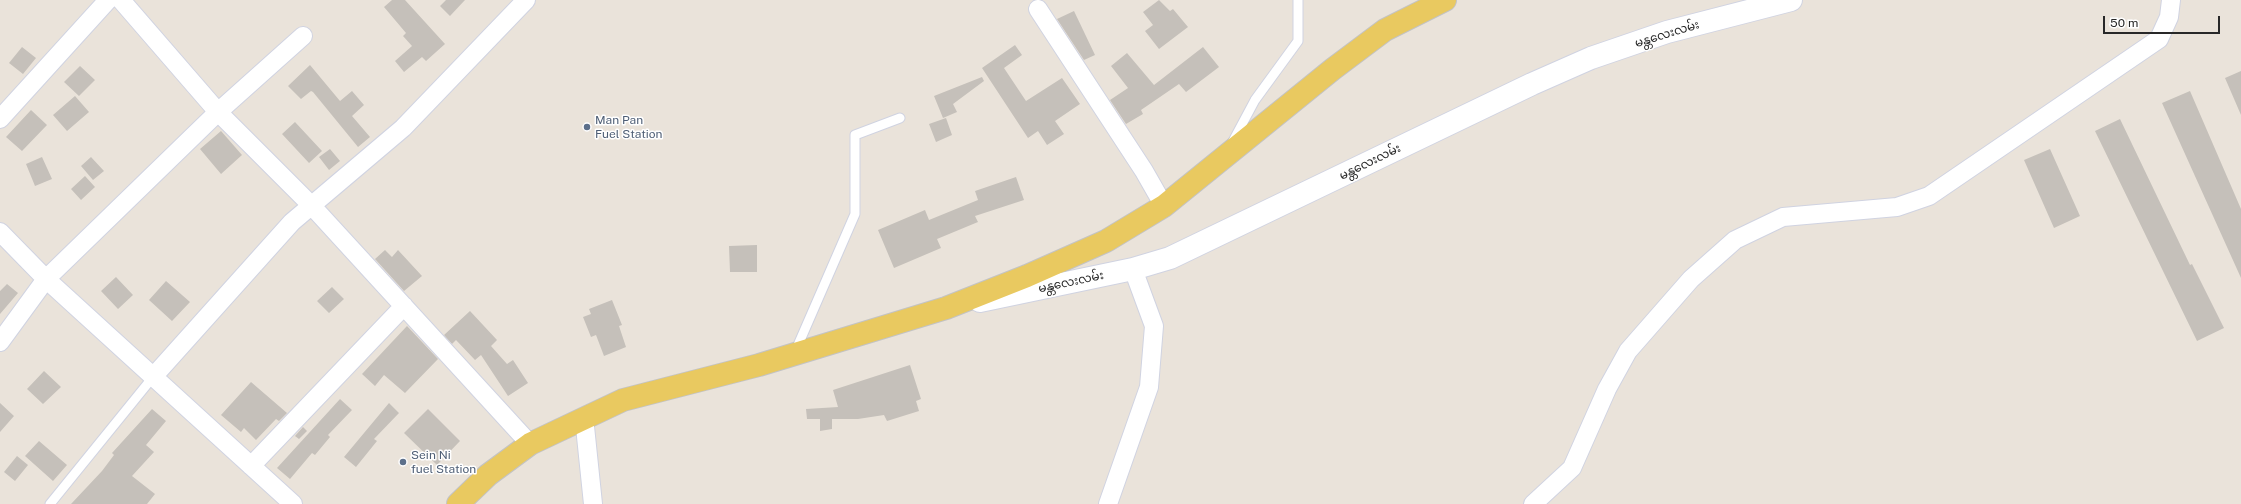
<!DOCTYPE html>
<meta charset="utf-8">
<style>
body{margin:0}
#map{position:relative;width:2241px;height:504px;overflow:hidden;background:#eae3da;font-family:"Public Sans",sans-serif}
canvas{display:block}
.scale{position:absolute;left:2103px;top:16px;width:117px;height:18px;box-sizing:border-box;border:2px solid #282828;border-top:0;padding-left:5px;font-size:12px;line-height:14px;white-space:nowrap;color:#282828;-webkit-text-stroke:3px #fff;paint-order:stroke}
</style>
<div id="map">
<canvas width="2241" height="504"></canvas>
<div class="scale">50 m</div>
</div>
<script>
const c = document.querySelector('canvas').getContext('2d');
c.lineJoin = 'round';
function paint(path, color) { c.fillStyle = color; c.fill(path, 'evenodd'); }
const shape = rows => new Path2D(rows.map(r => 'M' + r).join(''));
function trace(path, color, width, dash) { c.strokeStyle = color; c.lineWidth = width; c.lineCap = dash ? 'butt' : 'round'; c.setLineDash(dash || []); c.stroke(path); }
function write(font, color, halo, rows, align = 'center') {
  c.font = font + ' "Public Sans","Noto Sans Myanmar",sans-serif'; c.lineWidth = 3; c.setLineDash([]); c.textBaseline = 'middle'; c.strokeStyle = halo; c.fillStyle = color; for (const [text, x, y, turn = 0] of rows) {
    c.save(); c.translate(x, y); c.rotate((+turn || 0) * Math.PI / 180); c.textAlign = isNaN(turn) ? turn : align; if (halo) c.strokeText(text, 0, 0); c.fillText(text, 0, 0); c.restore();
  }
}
const building = shape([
 [392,0,405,0,445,44,426,61,422,57,404,72,395,61,412,46,403,36,406,33,384,7],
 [446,0,465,0,450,16,440,6],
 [1159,0,1170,11,1173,9,1188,27,1159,49,1145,31,1153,25,1143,12],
 [1074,11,1095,55,1084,60,1057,19],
 [1015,45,1022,55,1004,68,1026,101,1062,78,1080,104,1055,121,1064,134,1047,145,1038,131,1028,138,982,68],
 [22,47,36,58,23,74,9,63],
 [1203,47,1219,67,1186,92,1179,84,1141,110,1143,114,1126,124,1110,100,1128,88,1111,66,1127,53,1154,85],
 [310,65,340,101,352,91,364,105,352,116,370,137,358,147,313,92,311,91,301,99,288,86],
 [80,66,95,80,79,96,64,82],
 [2241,71,2241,115,2225,78],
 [982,77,984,81,953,104,957,112,943,118,934,96],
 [2190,91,2241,209,2241,278,2162,103],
 [75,96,89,112,67,131,53,115],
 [31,110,47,125,22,151,6,137],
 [946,118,952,135,936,142,929,124],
 [2120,119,2190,265,2192,264,2224,328,2197,341,2095,131],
 [295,122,322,151,309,163,282,134],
 [221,131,242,155,221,174,200,149],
 [330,149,340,161,329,170,319,157],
 [2050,149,2080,216,2054,228,2024,160],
 [42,157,52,179,35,186,26,164],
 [91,157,104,171,93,180,81,166],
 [85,176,95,187,81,200,71,189],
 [1016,177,1024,200,975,216,978,222,937,239,941,248,894,268,878,230,925,210,929,220,978,200,975,191],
 [757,245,757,272,730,272,729,246],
 [385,250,392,257,398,250,422,276,404,291,375,259],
 [116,277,133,295,118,309,101,291],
 [166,281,190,302,172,321,149,300],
 [7,284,18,293,0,314,0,291],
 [332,287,344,299,329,313,317,301],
 [612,300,622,325,619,326,626,347,604,356,596,335,591,337,583,317,591,314,589,309],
 [470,311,497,340,491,346,507,364,513,360,528,383,508,396,481,355,475,360,456,340,452,344,444,335],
 [407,326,438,359,405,393,384,375,375,386,362,374],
 [910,365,921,399,916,401,919,411,887,421,884,415,858,419,832,419,832,429,820,431,820,419,807,419,806,409,838,407,833,390],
 [44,371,61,387,43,404,27,389],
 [251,382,287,413,279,421,276,419,256,440,244,428,241,432,221,415],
 [340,399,352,410,328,435,330,437,315,455,312,453,290,479,277,468],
 [0,403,14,416,0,432],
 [389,403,399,413,374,439,377,441,356,467,344,457],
 [152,409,166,421,146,445,154,452,132,476,155,494,147,504,71,504,102,471,114,455,112,453],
 [428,409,460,441,437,465,404,433],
 [303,427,307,431,299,439,295,436],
 [39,441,67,465,53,481,25,456],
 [17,456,28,465,15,481,4,472]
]);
const lane = shape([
 [1232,143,1255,100,1298,41,1298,0],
 [795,352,855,214,855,135,900,118],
 [50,504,153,377]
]);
const street = shape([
 [121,0,218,112,312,206,530,444],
 [1038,9,1144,171,1164,206],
 [0,119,108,0],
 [0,232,46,279,293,504],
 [0,342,46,279,218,112,303,36],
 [153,377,292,222,403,128,526,0],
 [584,417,593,504],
 [251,466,404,306],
 [1108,504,1149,387,1154,326,1133,269],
 [1533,504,1572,468,1607,389,1628,351,1691,279,1735,240,1783,217,1897,207,1929,196,2159,39,2169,17,2171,0]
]);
const secondary = shape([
 [980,301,1133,269,1170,258,1532,84,1591,58,1667,32,1791,0]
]);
const primary = shape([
 [458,504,488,475,530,444,623,400,759,365,946,308,1027,276,1106,241,1164,206,1333,69,1385,30,1445,0]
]);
const markers = [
 [587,127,4,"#5c6f8a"],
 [403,462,4,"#5c6f8a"]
];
const streetNames = [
 ["မန္တလေးလမ်း",1667,34,-17],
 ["မန္တလေးလမ်း",1370,162,-26],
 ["မန္တလေးလမ်း",1071,282,-12]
];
const serviceNames = [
 ["Man Pan",595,120],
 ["Fuel Station",595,134],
 ["Sein Ni",411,455],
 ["fuel Station",411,469]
];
paint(building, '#c5c0ba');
trace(lane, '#d0d3e1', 11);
trace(street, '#d0d3e1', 20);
trace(secondary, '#d0d3e1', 24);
trace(primary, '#c3c3c3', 24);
trace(lane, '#fff', 9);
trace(street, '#fff', 18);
trace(secondary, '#fff', 22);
trace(primary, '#e9c960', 22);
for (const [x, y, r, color] of markers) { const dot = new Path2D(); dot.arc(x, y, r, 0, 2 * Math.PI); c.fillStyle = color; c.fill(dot); trace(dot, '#fff', 1.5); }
write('12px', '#282828', '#fff', streetNames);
write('12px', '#4e5e75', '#fff', serviceNames, 'left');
</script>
